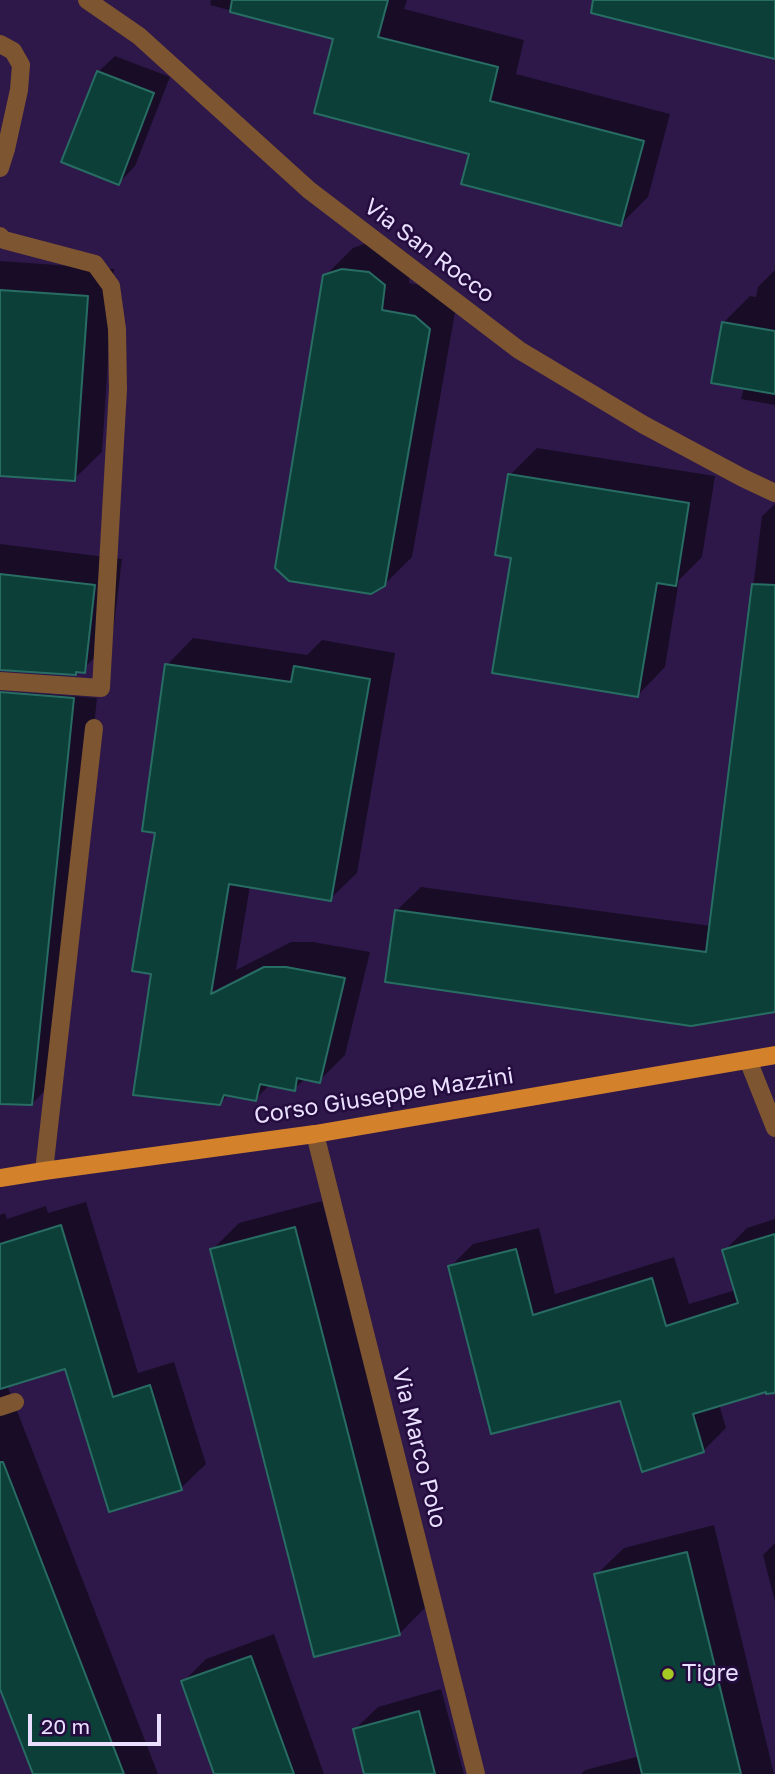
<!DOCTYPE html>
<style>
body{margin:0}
#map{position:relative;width:775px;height:1774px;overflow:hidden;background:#2e1849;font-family:"Golos Text",sans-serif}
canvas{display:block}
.scale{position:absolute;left:28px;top:1714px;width:133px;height:32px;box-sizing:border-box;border:4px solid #eadfff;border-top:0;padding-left:9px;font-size:21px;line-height:24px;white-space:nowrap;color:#eadfff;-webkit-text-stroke:5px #240d3e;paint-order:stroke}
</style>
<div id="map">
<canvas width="775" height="1774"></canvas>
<div class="scale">20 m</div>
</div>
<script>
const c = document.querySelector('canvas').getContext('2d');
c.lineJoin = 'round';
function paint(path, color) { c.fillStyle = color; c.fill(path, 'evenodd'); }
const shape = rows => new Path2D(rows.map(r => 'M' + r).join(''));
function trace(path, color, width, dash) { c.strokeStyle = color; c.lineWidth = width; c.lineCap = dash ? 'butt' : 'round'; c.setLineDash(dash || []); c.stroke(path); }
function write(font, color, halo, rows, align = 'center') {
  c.font = font + ' "Golos Text",sans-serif'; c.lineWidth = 5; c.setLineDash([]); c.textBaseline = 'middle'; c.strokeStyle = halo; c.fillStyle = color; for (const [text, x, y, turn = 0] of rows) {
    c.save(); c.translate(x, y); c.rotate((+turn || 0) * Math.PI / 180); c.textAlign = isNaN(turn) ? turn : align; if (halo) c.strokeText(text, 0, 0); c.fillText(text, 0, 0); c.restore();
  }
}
const shadow = shape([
 [211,0,407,0,404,9,524,40,516,74,670,114,648,197,621,224,471,153,335,38,210,5],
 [115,56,170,77,135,166,119,183,98,72],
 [370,242,397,246,411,257,409,283,443,289,457,301,412,557,384,585,325,276,353,248],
 [0,261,114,269,102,452,74,479,0,474],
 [775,270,775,405,741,399,744,387,723,323,750,296,756,297,758,287],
 [537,448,715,476,702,557,679,580,665,667,638,695,513,556,510,475],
 [775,504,775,1008,396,911,421,887,711,926,762,516],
 [0,544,122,559,112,641,84,668,0,658],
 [193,638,307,655,322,640,395,653,357,873,330,899,250,886,236,970,291,942,313,942,370,952,345,1055,319,1081,306,1078,294,1089,270,1084,256,1099,229,1094,220,1103,153,972,157,832,167,665],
 [0,691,97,698,58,1077,32,1104,0,1103],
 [322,1201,427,1606,399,1634,212,1250,239,1223],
 [86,1202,138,1373,174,1362,206,1464,181,1488,66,1366,7,1385,158,1774,35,1774,0,1684,0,1215,5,1213,7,1219,46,1206,48,1213],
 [775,1219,775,1387,719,1404,726,1428,703,1451,621,1399,450,1267,473,1244,539,1228,555,1294,674,1257,689,1304,736,1290,724,1251,747,1228],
 [714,1525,774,1774,581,1774,585,1770,640,1756,596,1575,624,1548],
 [775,1543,775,1602,763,1555],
 [274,1634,324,1774,216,1774,183,1682,206,1659],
 [441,1689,464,1774,366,1774,355,1729,378,1707]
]);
const building = shape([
 [232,0,388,0,378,37,498,67,490,101,644,141,621,226,461,184,469,154,314,113,333,39,230,12,232,0],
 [593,0,775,0,775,59,591,13,593,0],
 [97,71,154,93,119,185,61,162,97,71],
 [342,269,369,272,385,285,382,310,415,316,430,329,385,586,371,594,289,581,275,568,323,275,342,269],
 [0,290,88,296,75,481,0,476,0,290],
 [722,322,775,331,775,394,711,383,722,322],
 [508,474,689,503,676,586,657,583,638,697,492,673,511,558,495,555,508,474],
 [0,574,95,585,85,673,76,672,76,675,0,670,0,574],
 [752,584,775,585,775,1012,691,1026,385,982,395,910,706,952,752,584],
 [165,664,291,682,294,666,370,679,331,901,229,884,211,994,264,967,286,967,345,978,320,1083,297,1078,295,1091,260,1084,256,1101,224,1095,220,1105,133,1095,151,974,132,971,155,833,142,831,165,664],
 [0,692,74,698,32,1105,0,1104,0,692],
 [61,1225,113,1397,150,1385,182,1490,109,1512,65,1369,0,1389,0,1244,61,1225],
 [295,1227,400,1635,314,1657,210,1249,295,1227],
 [775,1234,775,1393,766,1394,766,1392,693,1414,704,1452,642,1472,620,1401,491,1434,448,1266,516,1249,533,1315,652,1278,666,1326,738,1303,722,1250,775,1234],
 [0,1462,3,1462,124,1774,33,1774,0,1689,0,1462],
 [687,1552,741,1774,642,1774,594,1574,687,1552],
 [251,1656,294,1774,214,1774,181,1681,251,1656],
 [419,1711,435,1774,364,1774,353,1729,419,1711]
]);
const minor = shape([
 [87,0,139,36,309,190,519,350,644,425,743,478,775,493],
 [0,44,13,51,21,65,19,90,6,149,0,168],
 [0,236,4,240,95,264,111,286,117,329,118,389,101,688,0,681],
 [748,1060,775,1128],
 [315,1134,476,1774],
 [44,1171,94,728],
 [0,1407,15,1402]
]);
const major = shape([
 [0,1178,44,1171,315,1134,775,1055]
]);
const markers = [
 [668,1674,7,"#a5c823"]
];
const streetNames = [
 ["Via San Rocco",429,251,37],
 ["Corso Giuseppe Mazzini",384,1096,-9],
 ["Via Marco Polo",419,1448,76]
];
const poiNames = [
 ["Tigre",682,1674]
];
paint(shadow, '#0007');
paint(building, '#0c3f38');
trace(building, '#286d63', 2);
trace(minor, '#7d5531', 18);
trace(major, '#d3812b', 18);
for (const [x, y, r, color] of markers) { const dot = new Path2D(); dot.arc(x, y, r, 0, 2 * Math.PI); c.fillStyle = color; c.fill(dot); trace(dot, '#240d3e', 2.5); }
write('23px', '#eadfff', '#240d3e', streetNames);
write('23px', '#eadfff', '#240d3e', poiNames, 'left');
</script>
